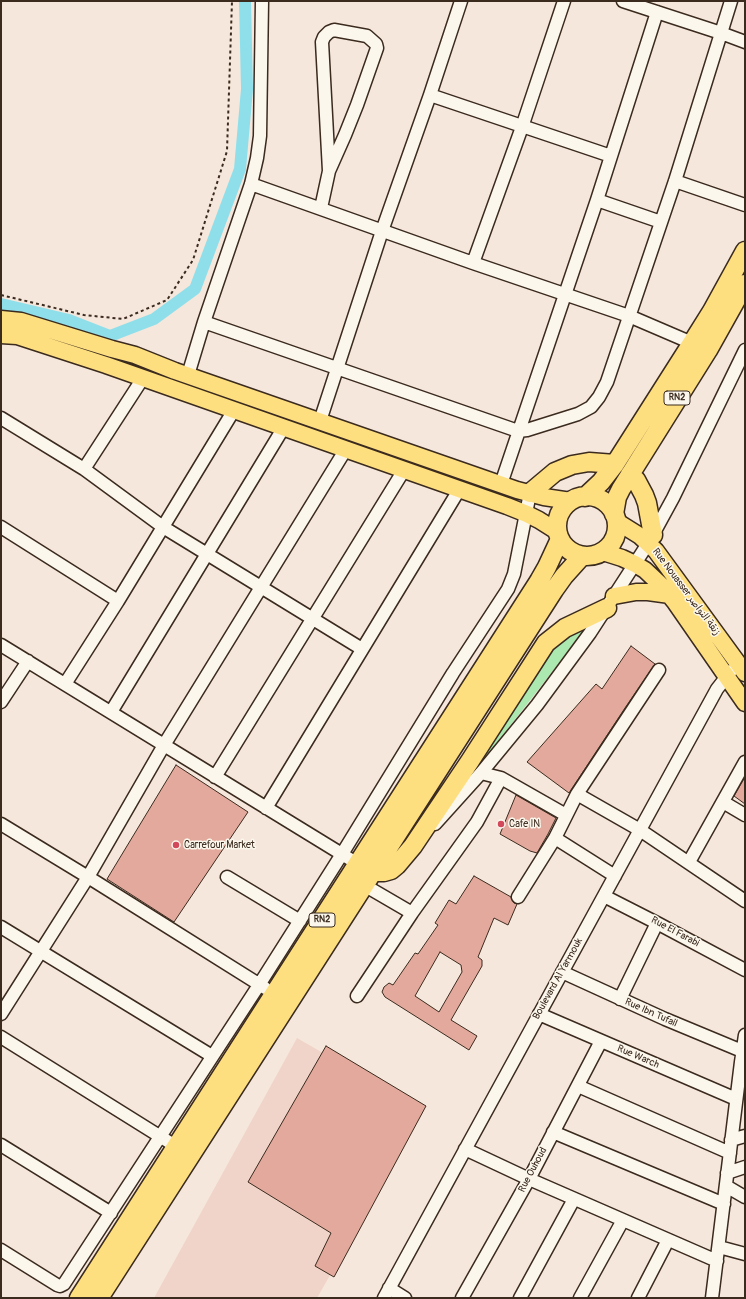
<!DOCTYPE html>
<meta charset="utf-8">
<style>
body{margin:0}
#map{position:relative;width:746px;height:1299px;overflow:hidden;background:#f6e7dc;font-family:Pangolin,sans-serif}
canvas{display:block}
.frame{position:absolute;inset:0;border:2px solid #3b2a1e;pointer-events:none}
</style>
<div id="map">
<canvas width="746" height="1299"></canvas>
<div class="frame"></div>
</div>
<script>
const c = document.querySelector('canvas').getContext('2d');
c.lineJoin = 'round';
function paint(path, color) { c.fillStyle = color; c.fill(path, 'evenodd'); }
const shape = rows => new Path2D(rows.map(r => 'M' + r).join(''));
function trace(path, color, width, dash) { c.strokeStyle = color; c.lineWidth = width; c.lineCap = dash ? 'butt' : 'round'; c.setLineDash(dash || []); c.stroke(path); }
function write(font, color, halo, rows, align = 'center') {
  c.font = font + ' Pangolin,"Playpen Sans Arabic",sans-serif'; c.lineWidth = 3; c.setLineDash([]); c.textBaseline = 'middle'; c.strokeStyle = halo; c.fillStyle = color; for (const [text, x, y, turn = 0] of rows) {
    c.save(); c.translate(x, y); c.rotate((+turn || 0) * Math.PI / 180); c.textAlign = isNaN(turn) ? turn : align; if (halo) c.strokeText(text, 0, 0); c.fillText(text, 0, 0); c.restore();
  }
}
const built = shape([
 [297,1038,424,1111,317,1298,154,1298]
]);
const green = shape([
 [585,627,584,631,538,690,475,771,472,771,552,644]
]);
const canal = shape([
 [1,304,69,320,110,336,154,319,195,289,240,169,247,89,245,1]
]);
const building = shape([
 [631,646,655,664,625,708,569,793,527,762,596,684,602,689,631,646],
 [176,765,248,812,174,922,107,879,176,765],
 [745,777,745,804,734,796,745,777],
 [516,795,556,818,548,834,537,853,530,851,500,834,516,795],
 [474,876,511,897,514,903,517,904,508,925,494,918,478,957,482,960,482,966,451,1020,477,1036,469,1050,385,997,382,992,384,987,389,983,393,985,415,953,418,954,438,925,435,923,449,900,456,904,474,876],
 [440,952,461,965,462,972,439,1012,415,996,440,952],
 [326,1046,426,1106,334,1277,315,1266,331,1233,248,1182,326,1046]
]);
const path = shape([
 [1,295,84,315,123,319,167,300,193,260,227,151,232,1]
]);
const minor = shape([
 [623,1,721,33,745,42],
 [430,95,611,156],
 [675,181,745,205],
 [251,184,473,263,629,316,692,343],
 [597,200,661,222],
 [321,208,329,171,322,42,324,37,329,32,334,30,367,36,376,44,377,48,357,105,345,135,329,171],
 [473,263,522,127,564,1],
 [204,322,518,431,527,430,578,414,591,407,599,397,607,382,675,181,731,1],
 [188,375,204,322,251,184,257,158,260,136,262,1],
 [1,418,84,469,163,527,362,649],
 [320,421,382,231,430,95,461,1],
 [84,469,143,378],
 [501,484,597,200,657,12],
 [1,527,118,601],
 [1,645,358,864],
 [65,684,118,601,234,410],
 [1,702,28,661],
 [111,712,284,427],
 [481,773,501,778,566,815],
 [215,777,404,470],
 [577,794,640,830,745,901],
 [723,802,745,815],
 [266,808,459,490],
 [1,824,88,877,265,988],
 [435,824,481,773,537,705,590,633,614,596,649,542,673,498,745,350],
 [555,838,615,876],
 [689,862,745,762],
 [227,877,300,921],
 [364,885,412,913],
 [604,896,657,923,745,970],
 [518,897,555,838,577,794,659,670],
 [1,927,212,1056],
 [562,972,665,1019,742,1051],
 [357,996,412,913,477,822,501,778],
 [620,999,657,923],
 [1,1014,88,877,164,745,346,449],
 [539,1014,736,1099],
 [1,1037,177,1147],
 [578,1086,730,1153],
 [553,1132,724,1204],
 [731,1140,745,1136],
 [1,1145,111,1213],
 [465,1149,529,1179,717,1261],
 [727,1173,745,1167],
 [726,1186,745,1197],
 [719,1247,745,1254],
 [1,1250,57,1285,60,1286,64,1284,259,985,342,854,453,673,508,589,514,574,530,493],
 [389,1288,405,1298],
 [384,1298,717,689,731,671],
 [462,1298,529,1179,601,1041],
 [520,1298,574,1199],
 [580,1298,623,1220],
 [638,1298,668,1240],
 [712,1298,741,1062,745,1035]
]);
const major = shape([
 [1,319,21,321,112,349,135,355,175,371,517,490,544,497,571,501],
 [1,335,17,336,106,365,507,506,527,514,539,520,558,532],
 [616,521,640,536,656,551,745,673],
 [603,552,622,558,635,564,645,570,662,586,675,602,745,703],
 [614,596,636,592,648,592,670,595]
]);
const highway = shape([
 [630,474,636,480,644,495,647,503,653,535],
 [530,493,555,472,572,465,589,462,615,464],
 '557 526a30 30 0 1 1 60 0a30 30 0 1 1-60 0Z',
 [585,497,601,482,615,464,692,343,712,311,745,251],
 [614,514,617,497,621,489,708,350,745,284],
 [373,872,384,872,391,870,397,865,413,846,470,761,546,643,565,628,607,608],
 [79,1298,539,581,547,567,560,539],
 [99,1298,554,590,564,576,582,556]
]);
const markers = [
 [501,824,4,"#d1495b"],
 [176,845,4,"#d1495b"]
];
const shields = [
 [677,398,26],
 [322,920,26]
];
const shieldNames = [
 ["RN2",677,398],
 ["RN2",322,920]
];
const streetNames = [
 ["Rue Nouasser زنقة النواصر",686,592,53],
 ["Rue El Farabi",675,932,28],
 ["Boulevard Al Yarmouk",558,979,-61],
 ["Rue Ibn Tufail",651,1013,24],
 ["Rue Warch",638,1057,23],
 ["Rue Ouhoud",533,1170,-62]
];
const poiNames = [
 ["Cafe IN",509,824],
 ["Carrefour Market",184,845]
];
paint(built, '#f0d4c9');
paint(green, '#abe9b0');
trace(canal, '#8fdfea', 12);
paint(building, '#e2a99c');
trace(building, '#3b2a1e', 1);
trace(minor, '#3b2a1e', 15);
trace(major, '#3b2a1e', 19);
trace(highway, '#3b2a1e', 21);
trace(path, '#3b2a1e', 2, [3, 3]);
trace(minor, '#fbf7ec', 12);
trace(major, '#fedf80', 16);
trace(highway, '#fedf80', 18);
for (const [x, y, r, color] of markers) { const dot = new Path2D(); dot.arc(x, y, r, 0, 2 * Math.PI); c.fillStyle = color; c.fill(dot); trace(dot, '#fbf7ec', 1.5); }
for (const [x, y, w] of shields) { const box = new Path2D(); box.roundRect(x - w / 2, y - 7, w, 14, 3); c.fillStyle = '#fbf7ec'; c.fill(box); trace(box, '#3b2a1e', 1); }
write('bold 9px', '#3b2a1e', null, shieldNames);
write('10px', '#3b2a1e', '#fbf7ec', streetNames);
write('10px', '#3b2a1e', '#fbf7ec', poiNames, 'left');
</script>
